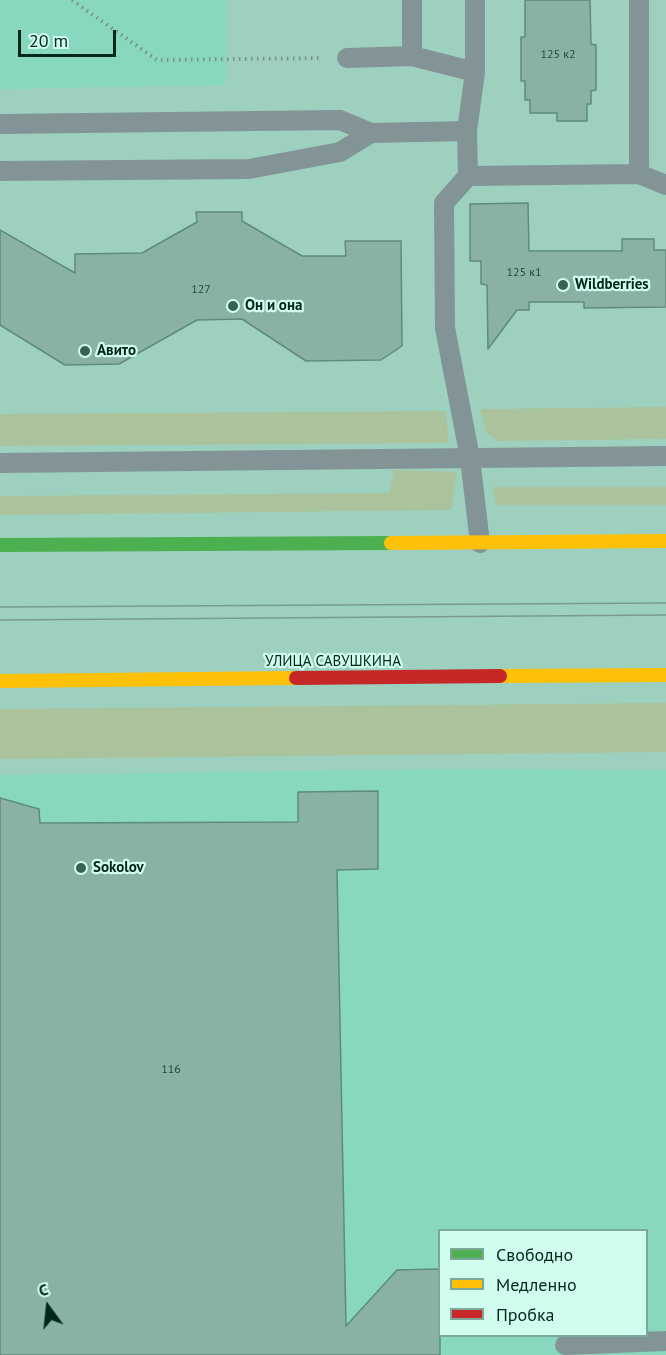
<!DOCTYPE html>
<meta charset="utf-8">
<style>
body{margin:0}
#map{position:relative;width:666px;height:1355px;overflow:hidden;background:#9ed0c0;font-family:"PT Sans",sans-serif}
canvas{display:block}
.legend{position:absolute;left:438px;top:1229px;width:210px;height:108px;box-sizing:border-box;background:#d0fded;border:2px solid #7da799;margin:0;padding:8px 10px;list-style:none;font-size:18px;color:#00271c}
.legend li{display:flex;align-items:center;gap:12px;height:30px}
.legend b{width:30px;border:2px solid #7da799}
.north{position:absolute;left:18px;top:1277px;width:60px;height:60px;-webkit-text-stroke:4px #d0fded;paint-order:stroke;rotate:345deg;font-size:16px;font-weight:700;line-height:24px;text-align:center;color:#00271c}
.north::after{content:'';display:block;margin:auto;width:21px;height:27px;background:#00271c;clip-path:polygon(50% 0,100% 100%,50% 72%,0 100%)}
.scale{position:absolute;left:18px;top:30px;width:98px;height:27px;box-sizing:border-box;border:3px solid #00271c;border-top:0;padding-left:8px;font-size:18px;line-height:21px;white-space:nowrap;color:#00271c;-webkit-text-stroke:4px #d0fded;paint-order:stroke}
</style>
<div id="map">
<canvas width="666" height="1355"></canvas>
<ul class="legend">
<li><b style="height:8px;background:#4caf50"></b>Свободно</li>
<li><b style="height:8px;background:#ffc107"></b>Медленно</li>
<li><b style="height:8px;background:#c62828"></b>Пробка</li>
</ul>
<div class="north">С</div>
<div class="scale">20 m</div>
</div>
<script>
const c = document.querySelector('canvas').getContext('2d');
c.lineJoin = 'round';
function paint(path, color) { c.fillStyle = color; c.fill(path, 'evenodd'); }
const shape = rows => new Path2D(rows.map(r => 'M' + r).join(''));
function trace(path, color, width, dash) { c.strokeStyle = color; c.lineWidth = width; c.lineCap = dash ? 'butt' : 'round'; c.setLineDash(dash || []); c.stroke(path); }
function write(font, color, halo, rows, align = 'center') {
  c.font = font + ' "PT Sans",sans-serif'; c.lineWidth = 4.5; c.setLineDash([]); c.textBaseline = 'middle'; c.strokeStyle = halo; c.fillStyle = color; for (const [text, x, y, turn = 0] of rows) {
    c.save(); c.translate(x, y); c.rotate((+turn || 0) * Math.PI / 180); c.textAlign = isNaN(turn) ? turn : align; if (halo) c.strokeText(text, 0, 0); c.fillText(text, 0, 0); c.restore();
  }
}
const built = shape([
 [0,0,226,0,225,85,0,89],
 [451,769,666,770,666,1355,0,1355,0,775],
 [440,1230,646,1230,646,1336,440,1336]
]);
const green = shape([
 [666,407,666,439,497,441,486,432,480,409],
 [446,411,449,443,0,446,0,414],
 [394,470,457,472,451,510,0,515,0,496,389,493],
 [493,487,666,487,666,505,496,505],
 [666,703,666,752,0,759,0,709]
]);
const building = shape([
 [525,0,590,0,591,44,596,45,596,90,591,91,591,104,587,104,587,121,557,121,557,113,530,113,530,100,525,100,525,81,521,81,521,37,525,37,525,0],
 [528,203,529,251,622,251,622,239,654,239,654,250,666,250,666,307,584,308,584,302,529,302,529,310,517,310,488,349,487,285,481,284,481,261,470,261,470,204,528,203],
 [196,212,242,212,242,221,302,256,346,256,345,241,401,241,402,346,381,360,306,361,242,319,197,320,119,364,65,365,0,325,0,230,75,273,75,254,142,253,197,222,196,212],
 [378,791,378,869,337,870,346,1326,397,1270,440,1269,440,1355,0,1355,0,798,39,809,40,823,298,822,298,792,378,791]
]);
const path = shape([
 [72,0,157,60,322,58]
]);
const lane = shape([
 [475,0,475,72,467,131,468,176,444,203,445,328,470,458,480,543],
 [639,0,639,174],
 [412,56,475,72],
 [347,58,412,56,412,0],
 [0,124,340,120,371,133],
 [0,171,249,169,340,152,371,133,467,131],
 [468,176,639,174,666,185],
 [0,463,666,456],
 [565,1345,666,1341]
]);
const fast = shape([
 [0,545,391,543]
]);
const slow = shape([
 [391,543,666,541],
 [500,676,666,675],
 [0,681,296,678]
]);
const jam = shape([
 [296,678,500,676]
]);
const tram = shape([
 [0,607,666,603],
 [0,620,666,615]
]);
const markers = [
 [563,285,6,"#376255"],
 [233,306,6,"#376255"],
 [85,351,6,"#376255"],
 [81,868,6,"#376255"]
];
const numberNames = [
 ["125 к2",558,55],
 ["125 к1",524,273],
 ["127",201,290],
 ["116",171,1070]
];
const poiNames = [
 ["Wildberries",575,285],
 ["Он и она",245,306],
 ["Авито",97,351],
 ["Sokolov",93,868]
];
const streetNames = [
 ["УЛИЦА САВУШКИНА",333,662]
];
paint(built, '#87d8bf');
paint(green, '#abc39c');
paint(building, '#89b2a5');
trace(building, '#5e8b7f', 1.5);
trace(path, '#798f8d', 4, [1.5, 4.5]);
trace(lane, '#839496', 20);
trace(fast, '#4caf50', 14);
trace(slow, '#ffc107', 14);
trace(jam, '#c62828', 14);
trace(tram, '#799991', 1.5);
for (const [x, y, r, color] of markers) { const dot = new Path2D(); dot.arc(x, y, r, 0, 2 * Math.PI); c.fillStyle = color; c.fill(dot); trace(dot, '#d0fded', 2); }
write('12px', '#224a3e', null, numberNames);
write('bold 15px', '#00271c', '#d0fded', poiNames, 'left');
write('15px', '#00271c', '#d0fded', streetNames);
</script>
